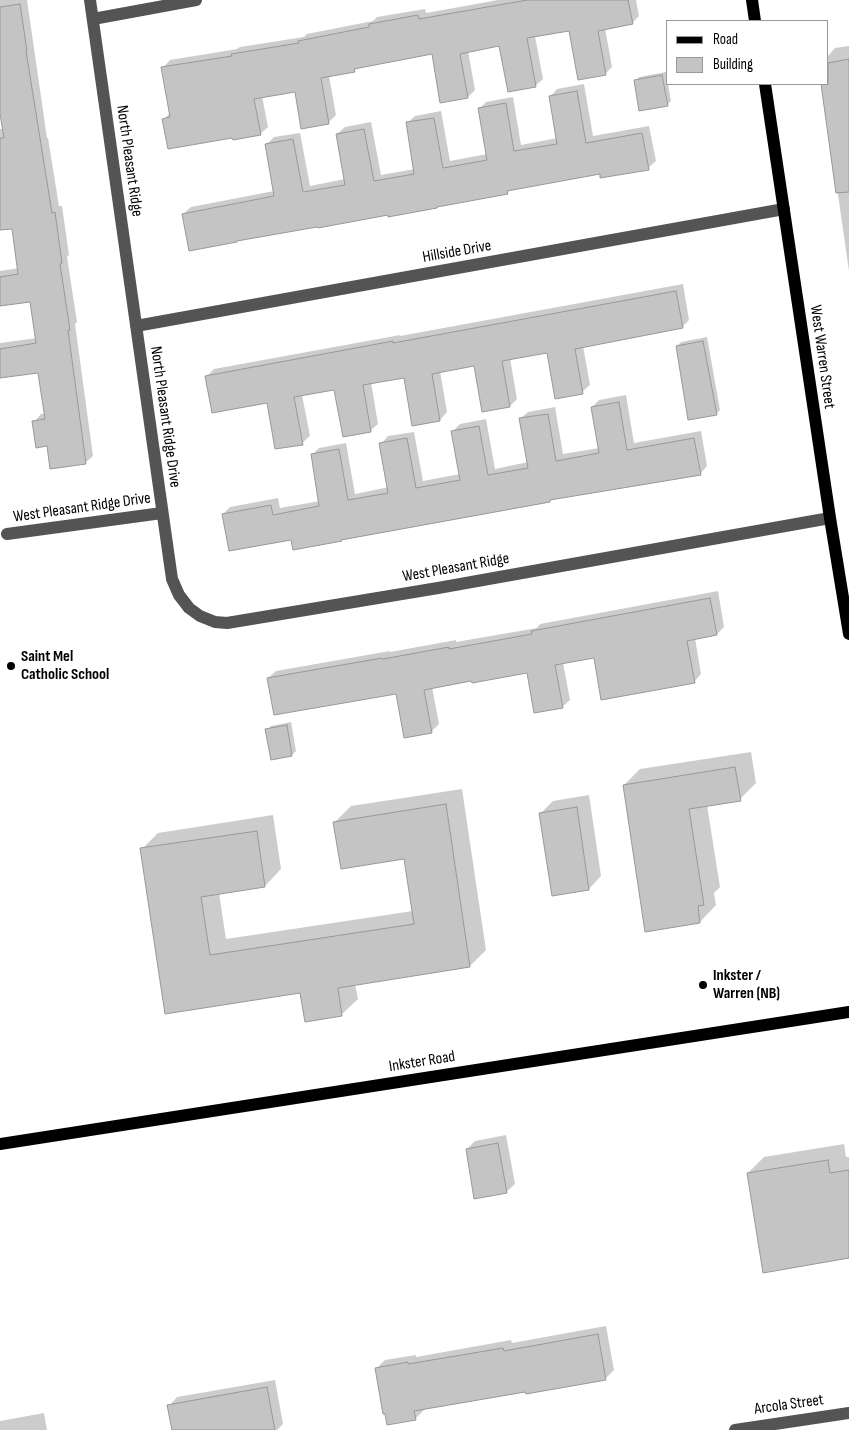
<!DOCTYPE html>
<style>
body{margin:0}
#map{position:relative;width:849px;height:1430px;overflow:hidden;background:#fff;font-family:"Sofia Sans Condensed",sans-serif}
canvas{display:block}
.legend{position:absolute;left:666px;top:20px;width:162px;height:65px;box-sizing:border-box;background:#fff;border:1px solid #999;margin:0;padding:6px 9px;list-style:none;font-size:15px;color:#000}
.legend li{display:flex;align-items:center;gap:10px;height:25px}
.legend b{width:25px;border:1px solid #999}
</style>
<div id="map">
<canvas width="849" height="1430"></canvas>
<ul class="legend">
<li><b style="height:6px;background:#000"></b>Road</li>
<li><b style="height:14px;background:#c4c4c4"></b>Building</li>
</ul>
</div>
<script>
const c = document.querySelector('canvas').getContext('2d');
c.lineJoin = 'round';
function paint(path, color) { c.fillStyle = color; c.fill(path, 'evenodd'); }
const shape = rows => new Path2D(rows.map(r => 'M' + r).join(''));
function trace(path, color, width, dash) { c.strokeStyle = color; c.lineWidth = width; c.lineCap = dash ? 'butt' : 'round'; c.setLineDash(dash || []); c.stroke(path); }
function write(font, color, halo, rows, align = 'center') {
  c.font = font + ' "Sofia Sans Condensed",sans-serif'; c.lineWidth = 4; c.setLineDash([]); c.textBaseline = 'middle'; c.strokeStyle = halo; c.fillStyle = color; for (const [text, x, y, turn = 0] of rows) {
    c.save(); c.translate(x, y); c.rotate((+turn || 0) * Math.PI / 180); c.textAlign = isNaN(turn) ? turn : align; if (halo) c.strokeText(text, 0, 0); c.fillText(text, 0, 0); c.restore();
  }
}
const shadow = shape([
 [0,0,27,0,47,138,48,138,59,206,62,206,69,255,67,257,77,322,75,324,93,456,85,463,48,445,34,422,41,414,46,414,39,372,0,377,0,343,37,338,31,300,0,305,0,271,19,268,13,227,0,229,0,129,4,129,0,105],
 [498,0,636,0,639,16,632,23,605,28,612,67,605,74,570,29,535,36,543,79,535,86,500,45,468,51,475,90,468,97,433,53,359,66,354,71,329,76,336,115,328,123,296,91,262,96,268,127,260,134,233,136,164,119,170,113,163,68,170,60,237,49,240,47,304,37,307,34,373,21,377,17,425,9,426,13],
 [849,46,849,271,822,84,828,84,828,56,835,48],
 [666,72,671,101,667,105,636,81,639,77],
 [584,84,593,136,649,126,656,161,648,168,601,173,511,189,507,193,389,214,183,214,191,207,274,191,266,145,274,137,300,133,310,186,345,179,337,134,345,127,371,122,381,175,415,169,407,123,415,116,441,111,450,161,487,154,479,109,486,102,513,97,521,145,557,138,550,97,557,89],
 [683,284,689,320,682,327,583,346,590,385,582,392,548,351,510,358,517,399,510,406,475,365,440,371,447,412,440,420,405,376,371,382,378,424,370,431,335,389,302,395,310,436,302,443,268,401,207,376,214,369,400,335,400,336],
 [707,337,720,410,716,414,677,346,681,342],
 [626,395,634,443,701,431,707,466,700,474,552,499,550,501,292,538,223,514,230,507,278,498,280,508,320,501,312,455,319,448,346,443,355,494,389,487,381,444,388,436,414,432,423,481,460,474,453,431,460,424,486,419,495,469,528,462,520,419,528,412,555,407,563,454,599,448,592,407,599,400],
 [718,591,724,627,717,634,695,638,701,674,694,682,595,657,563,663,570,700,562,707,528,672,432,687,439,724,431,732,397,692,268,678,276,671,390,651,390,652,456,640,456,642,537,628,540,624],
 [291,722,296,751,292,755,267,730,271,726],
 [751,752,756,783,740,799,707,805,720,887,714,893,716,905,700,922,624,785,640,769],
 [462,789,486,950,470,966,355,984,358,999,341,1015,301,991,166,1012,142,849,158,833,273,815,281,869,265,886,219,893,226,939,413,911,405,858,335,822,351,806],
 [589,795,601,876,589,889,541,813,553,801],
 [506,1135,515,1184,506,1192,467,1149,475,1141],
 [844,1144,846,1157,849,1157,849,1257,748,1173,764,1157],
 [606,1326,614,1370,605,1379,526,1391,423,1408,424,1410,415,1419,376,1369,385,1360,416,1355,416,1357,511,1340,512,1343],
 [275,1380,283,1424,277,1430,173,1430,169,1406,177,1397],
 [44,1413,47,1430,0,1430,0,1421]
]);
const building = shape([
 [527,0,628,0,633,24,598,31,606,75,578,80,569,31,527,38,536,87,508,92,499,46,460,54,468,98,440,103,432,54,354,69,355,72,321,78,329,124,301,129,295,92,254,99,261,135,233,140,232,138,168,149,162,119,170,117,161,67,232,56,231,54,299,43,298,41,369,27,369,24,418,15,419,19,527,0],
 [20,4,27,51,26,51,52,213,55,212,62,263,60,264,70,330,68,330,86,464,50,469,47,446,36,448,32,421,45,419,38,373,0,378,0,349,36,343,30,302,0,306,0,277,18,274,12,229,0,230,0,138,4,138,0,114,0,7,20,4],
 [849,59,849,192,836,193,821,84,828,84,828,63,849,59],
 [662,75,668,106,639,111,634,80,662,75],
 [577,91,586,143,642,133,649,170,600,178,600,174,507,191,508,194,437,207,437,208,388,217,388,215,318,228,317,227,237,241,237,242,189,251,182,214,274,196,265,144,293,139,303,192,345,185,336,134,364,129,374,181,414,174,406,122,434,118,443,168,487,160,478,108,506,103,514,151,557,144,549,96,577,91],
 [676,291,683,328,575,349,583,394,555,399,547,353,502,361,510,407,482,412,474,366,432,374,440,421,412,426,404,378,363,385,371,432,343,437,334,390,294,397,303,445,275,449,267,403,212,413,205,376,393,341,393,343,676,291],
 [703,341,717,415,688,420,676,346,703,341],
 [619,402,627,450,694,438,701,475,550,500,550,502,341,540,342,541,293,550,291,540,229,551,222,514,271,505,273,515,319,506,311,454,339,449,348,500,388,493,379,443,407,438,416,488,460,480,451,431,479,426,488,475,528,468,519,418,548,414,556,461,599,453,591,407,619,402],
 [710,598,717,635,687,641,695,683,601,700,594,658,555,665,563,708,534,713,527,673,472,683,471,681,424,690,432,733,404,738,396,694,274,715,267,678,382,658,383,659,449,647,449,649,532,634,531,631,710,598],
 [287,725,292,756,271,760,265,729,287,725],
 [735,767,741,801,689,809,704,905,698,906,700,923,645,932,623,785,735,767],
 [446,804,470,967,338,988,342,1016,305,1022,300,993,165,1014,140,848,257,831,265,887,201,897,210,955,414,924,404,859,341,869,333,822,446,804],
 [577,807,589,890,552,896,539,813,577,807],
 [498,1143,507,1193,474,1199,466,1149,498,1143],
 [828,1160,830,1173,849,1170,849,1258,763,1273,747,1173,828,1160],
 [598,1334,606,1380,526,1394,525,1392,414,1411,416,1420,387,1425,385,1414,383,1414,375,1368,408,1362,408,1364,503,1348,504,1351,598,1334],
 [267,1387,275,1430,172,1430,167,1405,267,1387]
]);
const minor = shape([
 [90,0,172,579,179,595,189,608,200,616,215,622,227,623,438,588,830,518],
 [93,19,196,0],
 [136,326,784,209],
 [7,534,162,513],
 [735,1430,849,1413]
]);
const major = shape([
 [752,0,755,21],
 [765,84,830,518,849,634],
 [0,1144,849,1012]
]);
const markers = [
 [11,666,5,"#000"],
 [703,985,5,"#000"]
];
const streetNames = [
 ["North Pleasant Ridge",129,161,82],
 ["Hillside Drive",457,252,-10],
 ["West Warren Street",822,357,82],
 ["North Pleasant Ridge Drive",165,417,82],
 ["West Pleasant Ridge Drive",82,508,-8],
 ["West Pleasant Ridge",456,568,-10],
 ["Inkster Road",422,1062,-9],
 ["Arcola Street",789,1405,-8]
];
const poiNames = [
 ["Saint Mel",21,657],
 ["Catholic School",21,675],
 ["Inkster /",713,976],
 ["Warren (NB)",713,994]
];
paint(shadow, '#0003');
paint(building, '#c4c4c4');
trace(building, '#989898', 1);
trace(minor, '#545454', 12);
trace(major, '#000', 12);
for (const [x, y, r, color] of markers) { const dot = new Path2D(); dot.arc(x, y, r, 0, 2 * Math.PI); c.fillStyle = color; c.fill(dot); trace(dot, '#fff', 2); }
write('16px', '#000', '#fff', streetNames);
write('bold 16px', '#000', '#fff', poiNames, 'left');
</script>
